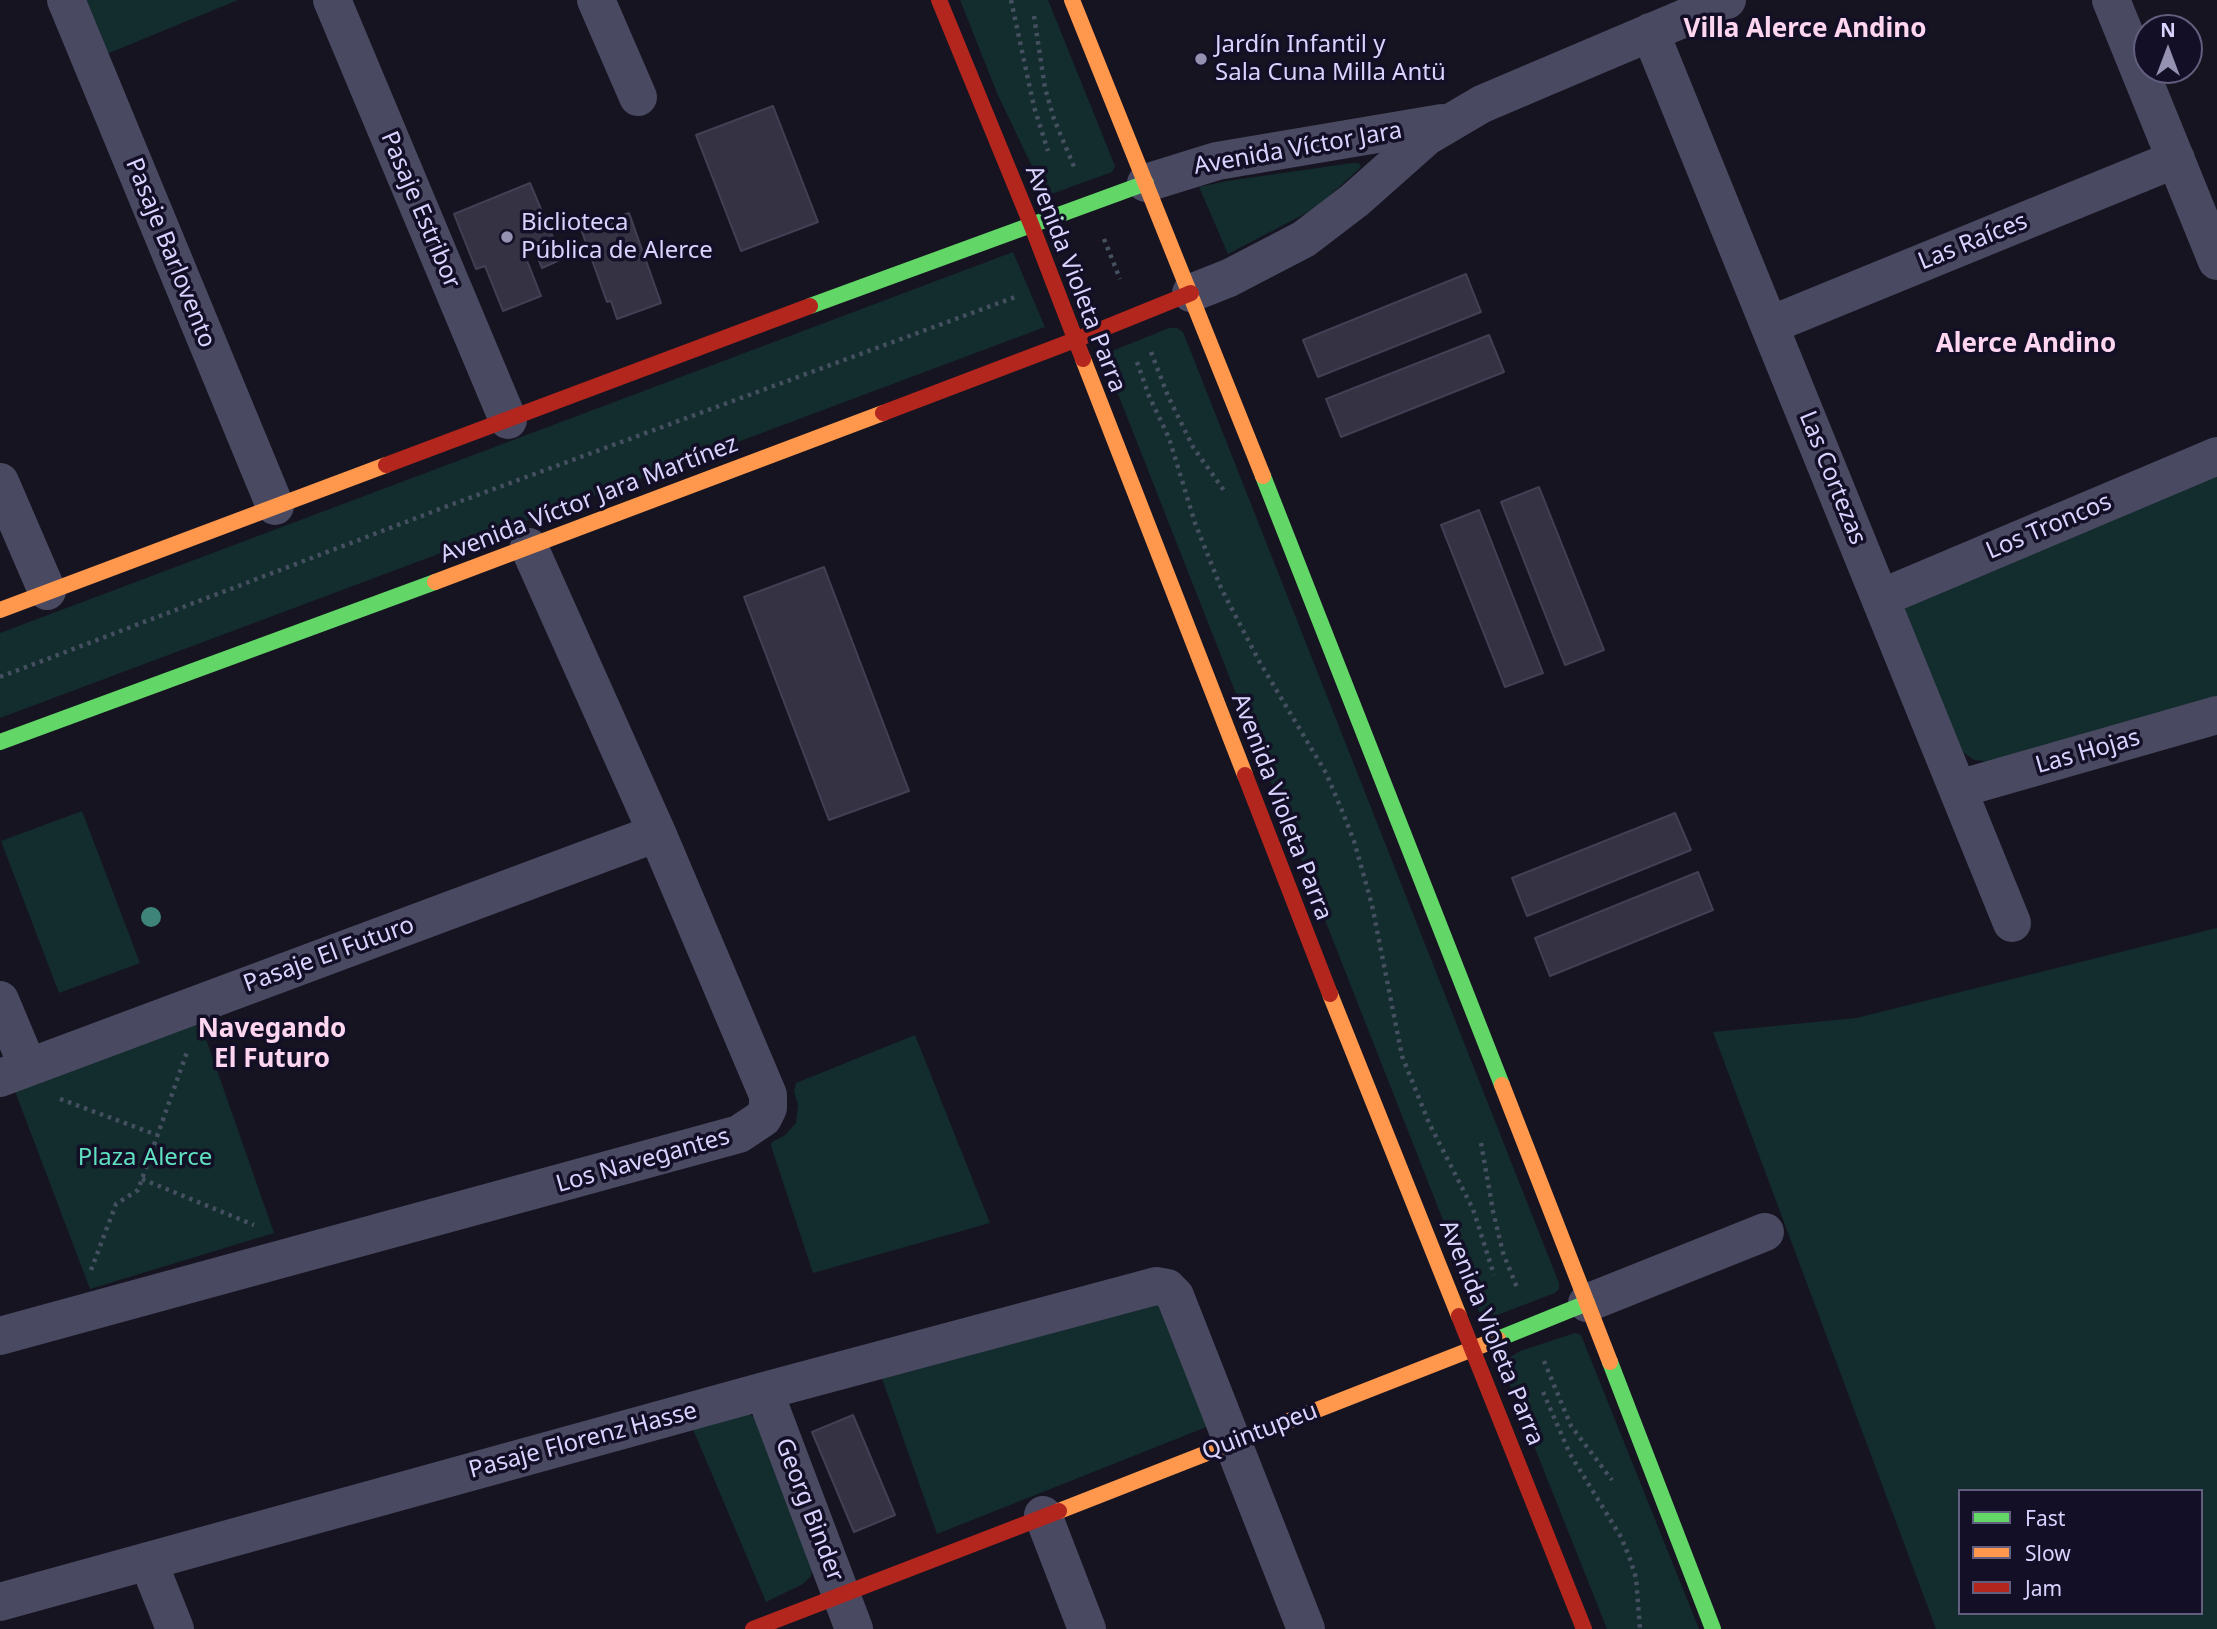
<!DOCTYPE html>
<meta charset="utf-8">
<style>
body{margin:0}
#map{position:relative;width:2217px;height:1629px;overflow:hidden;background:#161421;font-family:"Noto Sans",sans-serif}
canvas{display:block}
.legend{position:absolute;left:1958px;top:1489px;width:245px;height:126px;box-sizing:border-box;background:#130f26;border:2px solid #625e7d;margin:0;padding:9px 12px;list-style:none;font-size:21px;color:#d9d4ff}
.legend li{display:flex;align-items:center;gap:14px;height:35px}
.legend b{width:35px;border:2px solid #625e7d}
.north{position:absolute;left:2133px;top:14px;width:70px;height:70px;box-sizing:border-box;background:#130f26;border:2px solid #625e7d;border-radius:50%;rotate:0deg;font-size:19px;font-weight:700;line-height:28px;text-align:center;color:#d9d4ff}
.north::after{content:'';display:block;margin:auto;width:24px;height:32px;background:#9591b1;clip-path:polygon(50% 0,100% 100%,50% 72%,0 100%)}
</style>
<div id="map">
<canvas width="2217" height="1629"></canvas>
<ul class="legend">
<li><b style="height:9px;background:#63d668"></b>Fast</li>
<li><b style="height:9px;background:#ff974d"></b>Slow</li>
<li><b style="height:9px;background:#b3261e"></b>Jam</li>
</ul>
<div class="north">N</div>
</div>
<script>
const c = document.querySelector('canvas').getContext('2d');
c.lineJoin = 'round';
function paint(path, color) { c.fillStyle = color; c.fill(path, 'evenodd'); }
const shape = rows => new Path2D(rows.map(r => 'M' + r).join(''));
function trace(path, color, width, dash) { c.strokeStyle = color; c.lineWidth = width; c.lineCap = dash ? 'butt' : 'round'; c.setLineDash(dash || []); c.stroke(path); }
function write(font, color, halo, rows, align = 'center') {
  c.font = font + ' "Noto Sans",sans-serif'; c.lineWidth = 7; c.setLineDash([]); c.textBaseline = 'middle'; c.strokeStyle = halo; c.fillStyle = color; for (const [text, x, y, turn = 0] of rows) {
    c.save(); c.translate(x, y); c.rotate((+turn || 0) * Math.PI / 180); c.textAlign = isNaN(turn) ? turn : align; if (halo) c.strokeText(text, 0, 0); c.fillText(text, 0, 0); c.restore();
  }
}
const green = shape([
 [79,0,238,0,102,56],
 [960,0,1048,0,1115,166,1112,172,1046,196,997,93],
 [1352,163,1359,163,1361,167,1316,208,1228,254,1199,187,1227,181],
 [1013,252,1045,327,0,718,0,633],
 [1169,328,1177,328,1183,332,1559,1283,1559,1289,1555,1293,1492,1317,1484,1318,1480,1314,1107,366,1107,357,1112,351],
 [2217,470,2217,698,1991,762,1974,760,1963,752,1905,615,1905,606],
 [82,811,140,963,59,993,1,841],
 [2217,928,2217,1629,1936,1629,1713,1032,1856,1018],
 [1960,1491,2201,1491,2201,1613,1960,1613],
 [198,1016,274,1233,90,1289,13,1086],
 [915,1035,990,1223,813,1273,771,1146,772,1142,784,1136,796,1123,798,1105,794,1091,796,1083],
 [1163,1299,1214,1424,937,1534,880,1373],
 [1575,1333,1581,1335,1699,1629,1607,1629,1501,1363,1520,1351],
 [747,1413,758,1419,813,1565,811,1576,803,1584,766,1602,692,1427]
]);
const building = shape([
 [773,106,818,222,741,251,696,135,773,106],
 [530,183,562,259,542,268,532,244,522,248,541,296,503,311,485,266,476,269,454,214,530,183],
 [629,213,661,303,617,319,611,301,607,302,581,229,629,213],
 [1466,274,1481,312,1318,377,1303,340,1466,274],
 [1489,335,1504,372,1341,437,1326,399,1489,335],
 [1539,487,1604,650,1565,665,1501,502,1539,487],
 [1479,510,1543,673,1505,687,1441,525,1479,510],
 [824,567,909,791,829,820,744,597,824,567],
 [1675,813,1691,850,1527,916,1512,878,1675,813],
 [1698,872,1713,910,1550,976,1535,938,1698,872],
 [853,1415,895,1515,854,1532,812,1432,853,1415]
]);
const path = shape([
 [1011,0,1034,107,1048,151],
 [1034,16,1045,88,1054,119,1075,169],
 [1104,239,1120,279],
 [1151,352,1168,396,1193,447,1225,492],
 [1137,362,1149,396,1169,438,1195,523,1221,588,1259,661,1326,773,1343,813,1354,841,1372,905,1402,1056,1429,1123,1473,1209,1494,1275],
 [0,677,453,504,1018,296],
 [60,1099,157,1135],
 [1481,1143,1493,1211,1503,1253,1518,1290],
 [142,1179,254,1225],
 [91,1270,116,1204,138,1190,187,1052],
 [1544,1361,1571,1426,1612,1480],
 [1543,1392,1570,1454,1621,1537,1630,1559,1636,1578,1640,1629]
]);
const street = shape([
 [66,0,275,506],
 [332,0,508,420],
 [596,0,638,97],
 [2111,0,2217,261],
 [1650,32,2012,923],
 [1146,183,1217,161,1442,123],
 [1191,293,1229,278,1304,239,1355,200,1426,137,1482,104,1727,0],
 [1770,325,2176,159],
 [0,482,47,591],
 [1881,598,2217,456],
 [1958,789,2217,715],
 [0,1000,28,1067],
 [0,1078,657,833],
 [1587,1303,1765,1232],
 [0,1336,739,1134,763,1118,768,1108,768,1095,657,833,529,547],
 [764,1391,854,1629],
 [1043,1515,1087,1629],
 [148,1561,175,1629],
 [0,1602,764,1391,1156,1286,1167,1288,1175,1296,1306,1629]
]);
const fast = shape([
 [810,306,1146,183],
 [1263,476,1502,1085],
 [0,742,435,582],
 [1498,1339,1587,1303],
 [1610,1362,1713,1629]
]);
const slow = shape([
 [1072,0,1263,476],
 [1083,359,1245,775],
 [435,582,883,413],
 [0,610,386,465],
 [1330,994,1459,1316],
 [1502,1085,1610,1362],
 [1059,1511,1498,1339]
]);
const jam = shape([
 [939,0,1031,224,1083,359],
 [883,413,1075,340,1191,293],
 [386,465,810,306],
 [1245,775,1330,994],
 [1459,1316,1584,1629],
 [753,1629,1059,1511]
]);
const trees = [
 [151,917]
];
const markers = [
 [1201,59,7,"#9591b1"],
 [507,237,7,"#9591b1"]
];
const poiNames = [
 ["Jardín Infantil y",1215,45],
 ["Sala Cuna Milla Antü",1215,73],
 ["Biclioteca",521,223],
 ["Pública de Alerce",521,251]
];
const streetNames = [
 ["Avenida Víctor Jara",1298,149,-10],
 ["Pasaje Estribor",420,210,67],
 ["Las Raíces",1973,242,-22],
 ["Pasaje Barlovento",170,253,68],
 ["Avenida Violeta Parra",1075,279,69],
 ["Las Cortezas",1832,478,68],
 ["Avenida Víctor Jara Martínez",589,500,-21],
 ["Los Troncos",2049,527,-23],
 ["Las Hojas",2088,752,-16],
 ["Avenida Violeta Parra",1281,807,69],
 ["Pasaje El Futuro",329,955,-20],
 ["Los Navegantes",643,1161,-16],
 ["Avenida Violeta Parra",1491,1333,68],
 ["Quintupeu",1260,1432,-21],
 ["Pasaje Florenz Hasse",583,1441,-15],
 ["Georg Binder",809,1510,69]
];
const parkNames = [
 ["Plaza Alerce",145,1158]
];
const neighbourhoodNames = [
 ["Villa Alerce Andino",1805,30],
 ["Alerce Andino",2026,345],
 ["Navegando",272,1030],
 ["El Futuro",272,1060]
];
paint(green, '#132c2d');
paint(building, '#343243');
trace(building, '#433f54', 2);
trace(path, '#44505f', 4.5, [3.5, 5]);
trace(street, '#4a4962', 38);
trace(fast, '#63d668', 16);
trace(slow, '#ff974d', 16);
trace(jam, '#b3261e', 16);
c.fillStyle = '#3e8478';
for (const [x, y] of trees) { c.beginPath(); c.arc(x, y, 10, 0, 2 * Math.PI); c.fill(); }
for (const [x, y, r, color] of markers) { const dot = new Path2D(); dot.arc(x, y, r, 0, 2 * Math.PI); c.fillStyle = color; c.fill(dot); trace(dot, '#130f26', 2.5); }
write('24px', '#d9d4ff', '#130f26', poiNames, 'left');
write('24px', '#d9d4ff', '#130f26', streetNames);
write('24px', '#5fe0c0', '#130f26', parkNames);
write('bold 26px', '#ffd6f0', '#130f26', neighbourhoodNames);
</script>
